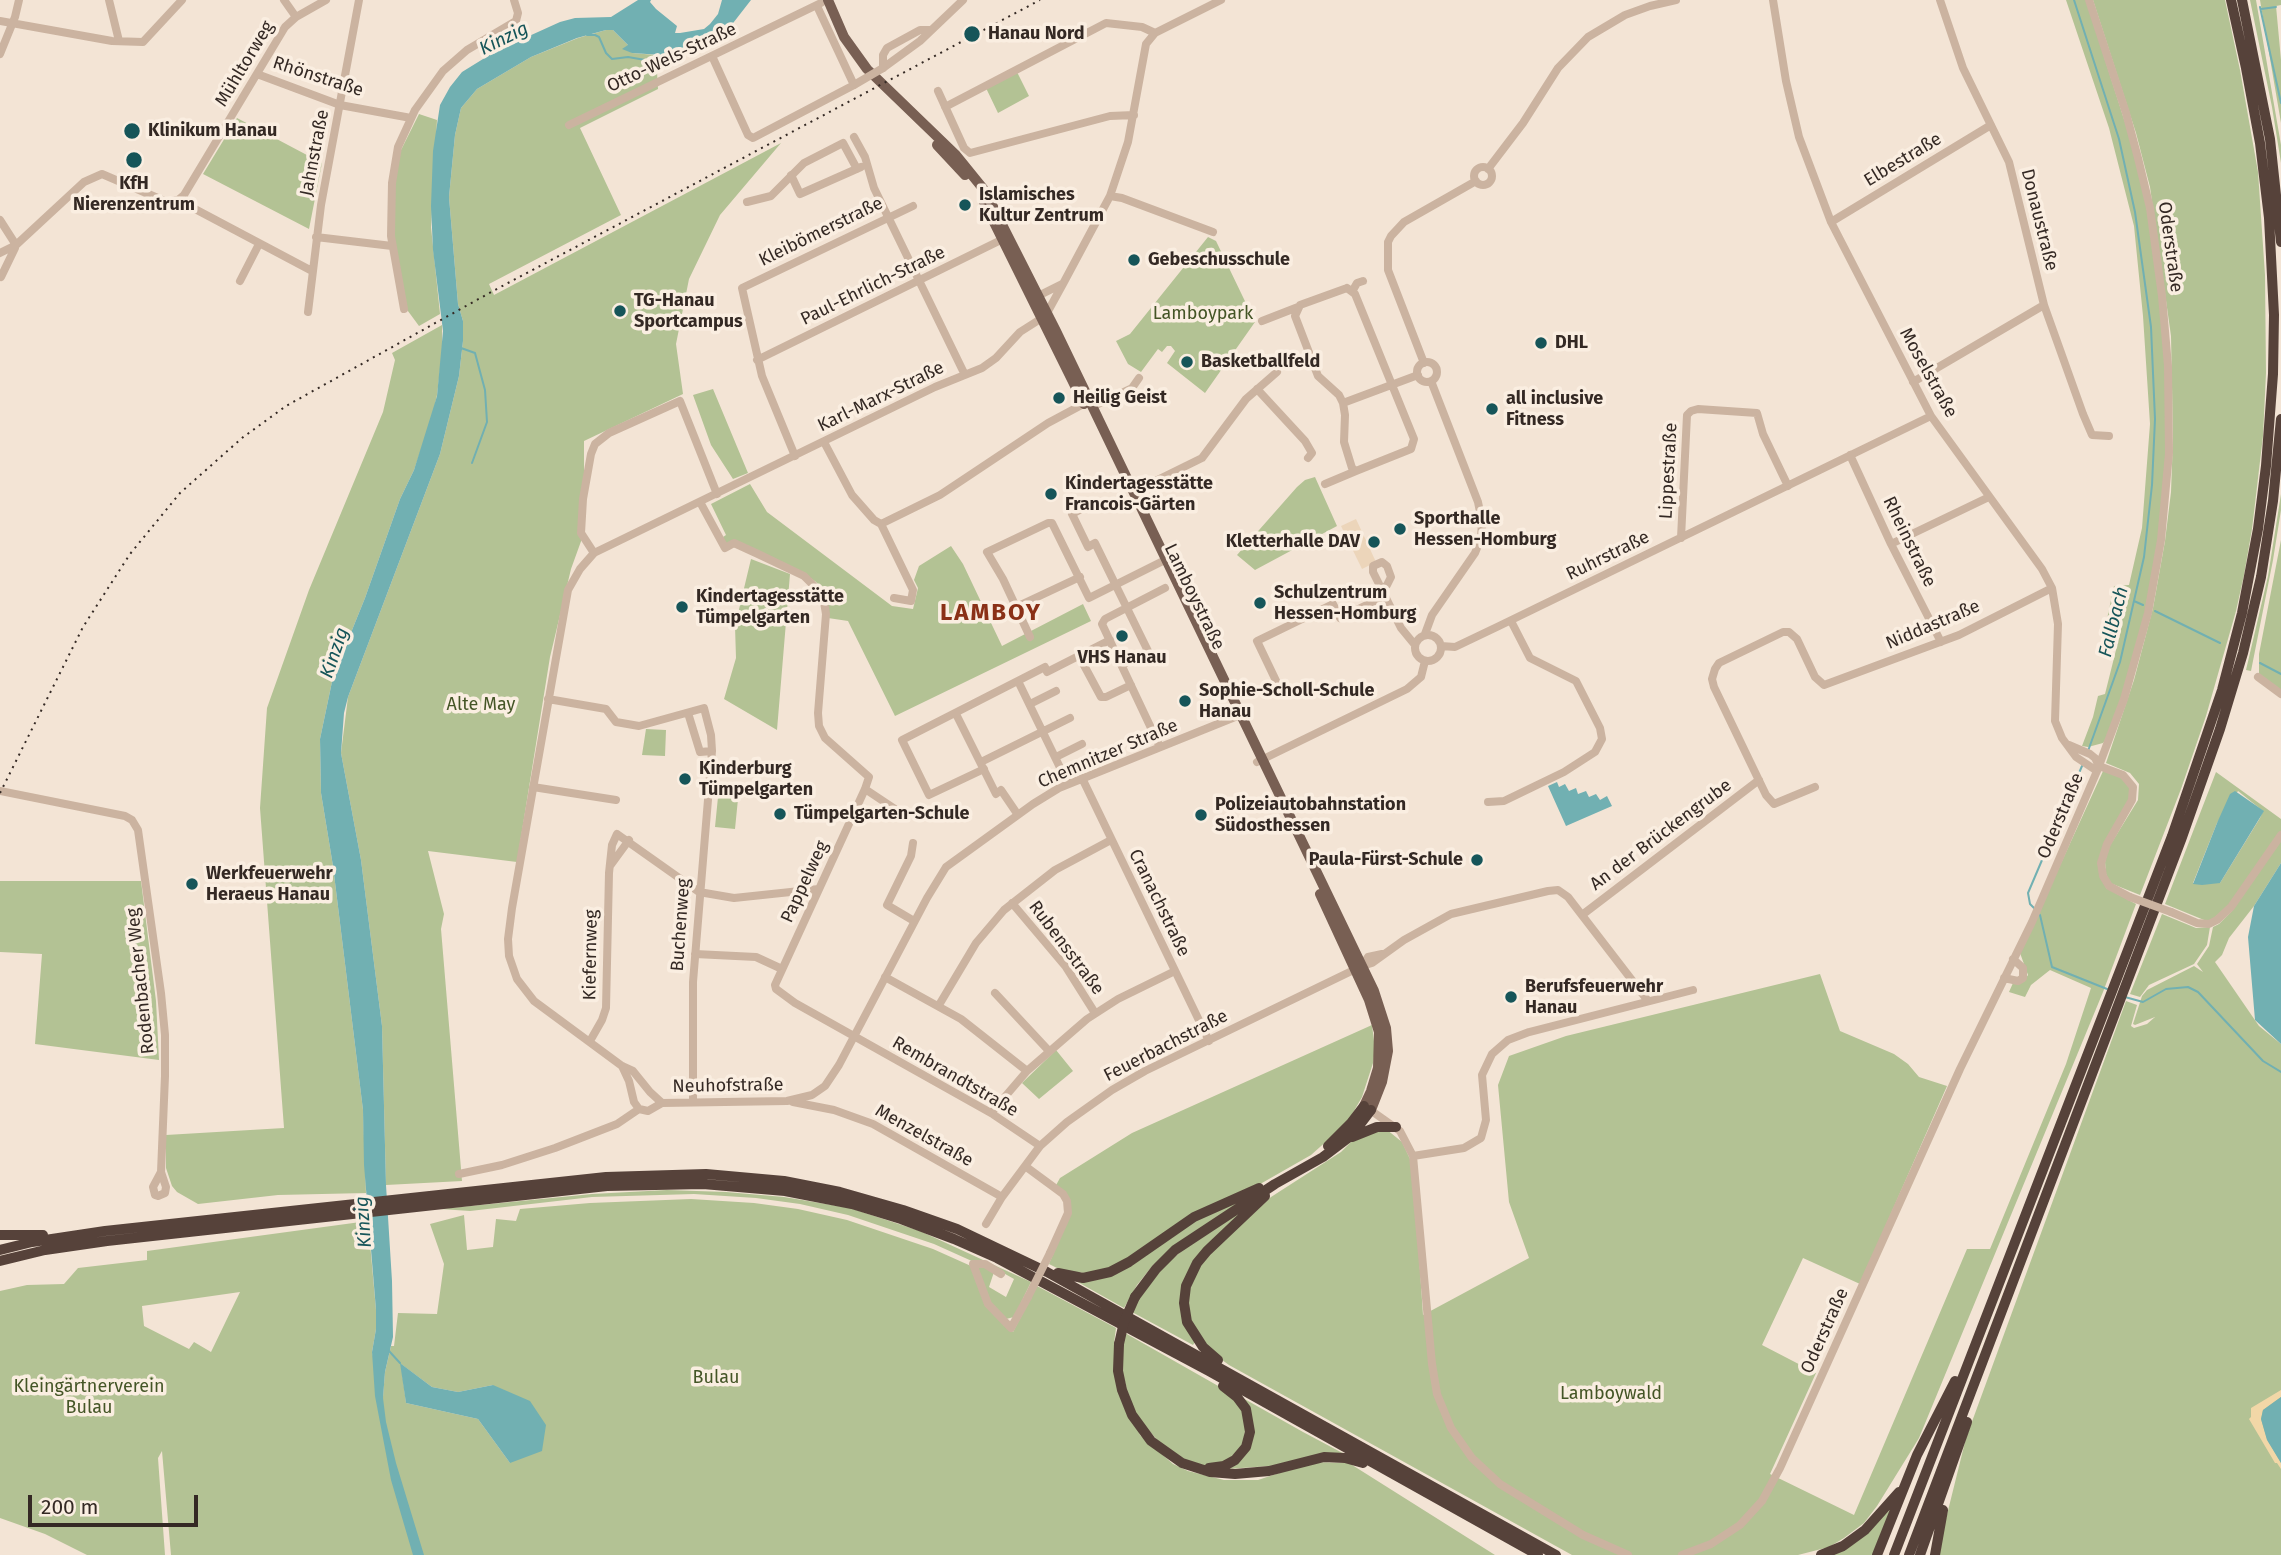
<!DOCTYPE html>
<meta charset="utf-8">
<style>
body{margin:0}
#map{position:relative;width:2281px;height:1555px;overflow:hidden;background:#f3e4d5;font-family:"Fira Sans",sans-serif}
canvas{display:block}
.scale{position:absolute;left:28px;top:1495px;width:170px;height:32px;box-sizing:border-box;border:4px solid #342924;border-top:0;padding-left:9px;font-size:21px;line-height:24px;white-space:nowrap;color:#342924;-webkit-text-stroke:5px #faeee1;paint-order:stroke}
</style>
<div id="map">
<canvas width="2281" height="1555"></canvas>
<div class="scale">200 m</div>
</div>
<script>
const c = document.querySelector('canvas').getContext('2d');
c.lineJoin = 'round';
function paint(path, color) { c.fillStyle = color; c.fill(path, 'evenodd'); }
const shape = rows => new Path2D(rows.map(r => 'M' + r).join(''));
function trace(path, color, width, dash) { c.strokeStyle = color; c.lineWidth = width; c.lineCap = dash ? 'butt' : 'round'; c.setLineDash(dash || []); c.stroke(path); }
function write(font, color, halo, rows, align = 'center') {
  c.font = font + ' "Fira Sans",sans-serif'; c.lineWidth = 7; c.setLineDash([]); c.textBaseline = 'middle'; c.strokeStyle = halo; c.fillStyle = color; for (const [text, x, y, turn = 0] of rows) {
    c.save(); c.translate(x, y); c.rotate((+turn || 0) * Math.PI / 180); c.textAlign = isNaN(turn) ? turn : align; if (halo) c.strokeText(text, 0, 0); c.fillText(text, 0, 0); c.restore();
  }
}
const green = shape([
 [2066,0,2086,0,2137,160,2155,250,2165,353,2167,438,2164,497,2150,597,2128,681,2108,737,2103,743,2088,747,2082,746,2093,717,2098,696,2105,694,2120,634,2110,631,2107,619,2114,586,2129,585,2142,528,2150,424,2143,316,2134,226,2109,128],
 [2093,0,2225,0,2240,70,2258,172,2265,275,2266,373,2263,436,2252,529,2244,575,2236,611,2206,716,2181,789,2140,895,2110,883,2106,874,2105,862,2109,847,2138,800,2139,784,2130,773,2106,763,2134,680,2153,608,2165,541,2171,492,2173,438,2171,336,2150,187,2136,133],
 [2250,0,2256,0,2281,145,2281,163,2272,107],
 [2260,0,2281,0,2281,5,2276,6,2281,60,2281,123],
 [606,30,613,30,628,45,632,53,656,55,658,89,580,128,621,215,489,284,494,295,781,143,720,215,689,279,676,344,683,394,584,441,584,533,571,569,550,657,517,862,428,851,444,914,441,929,462,1181,386,1185,382,1026,361,860,341,753,348,697,440,454,459,376,463,341,463,321,458,304,449,197,455,135,461,108,477,89,531,57,578,38],
 [1017,72,1029,96,998,113,986,88],
 [419,114,437,120,431,227,440,314,419,326,405,307,395,240,393,206,396,174,400,152],
 [237,118,322,163,309,229,203,174],
 [1208,237,1216,241,1255,322,1205,393,1167,363,1175,351,1171,346,1167,346,1162,352,1158,349,1141,372,1128,364,1116,341,1130,334],
 [442,325,442,353,437,395,432,418,414,470,400,499,365,598,333,677,320,739,321,793,333,866,363,1110,366,1193,278,1195,198,1204,177,1192,172,1186,166,1168,166,1135,284,1128,260,808,267,708,309,590,383,412,395,360,392,353],
 [713,389,748,473,733,479,711,445,693,395],
 [1315,477,1337,526,1255,570,1237,555,1297,487,1305,480],
 [750,484,767,512,892,606,913,609,918,588,914,580,919,566,951,546,963,564,1002,646,1083,604,1091,621,895,716,848,621,828,618,820,587,816,582,799,570,725,544,723,537,726,535,711,504],
 [2281,494,2281,510,2273,560,2251,671,2246,670,2268,576],
 [2281,540,2281,691,2259,675,2259,654],
 [751,559,790,574,777,730,724,699,736,658,735,626],
 [646,729,666,730,665,756,642,755],
 [2104,769,2119,775,2130,787,2131,795,2102,850,2106,888,2136,904,2103,992,1919,1438,1877,1506,1864,1523,1844,1538,1829,1547,1798,1555,1572,1555,1229,1365,1211,1352,1190,1322,1187,1294,1202,1261,1271,1197,1341,1152,1365,1128,1386,1129,1402,1142,1410,1159,1414,1182,1423,1315,1529,1258,1509,1202,1498,1085,1509,1056,1566,1036,1820,974,1840,1031,1894,1054,1908,1064,1919,1077,1947,1086,1860,1284,1803,1258,1762,1345,1816,1373,1770,1474,1854,1515,1967,1249,1990,1249,2066,1064,2091,988,2050,970,2031,985,2025,997,2009,992,2013,983,2022,983,2028,975,2020,953],
 [2216,772,2281,819,2281,832,2229,906,2211,920,2204,920,2165,904],
 [2238,791,2263,811,2260,818,2220,883,2193,883,2217,823],
 [718,797,738,799,735,829,715,827],
 [2281,840,2281,863,2254,906,2229,938,2222,955,2215,962,2259,1026,2281,1044,2281,1555,1937,1555,1966,1438,2126,1001,2137,1005,2131,1026,2134,1028,2147,1024,2155,1017,2135,1025,2133,1024,2142,996,2147,990,2194,966,2203,972,2197,964,2209,946,2213,927,2219,924,2232,911],
 [0,881,141,881,156,1001,159,1060,35,1044,42,954,0,952],
 [2162,914,2196,928,2210,927,2207,945,2194,964,2149,985,2140,997,2130,994],
 [1372,1025,1375,1049,1373,1063,1362,1097,1347,1123,1311,1155,1127,1260,1096,1274,1063,1271,1049,1264,1070,1212,1055,1187,1060,1178,1132,1133],
 [1056,1050,1073,1071,1039,1099,1022,1083],
 [667,1190,726,1192,784,1197,850,1208,920,1231,1031,1282,1014,1317,1006,1319,989,1303,977,1266,985,1266,994,1272,989,1287,1006,1297,1014,1279,984,1262,974,1262,934,1244,848,1215,800,1204,756,1198,694,1194,592,1197,470,1211,440,1209,592,1194],
 [1247,1196,1153,1265,1137,1285,1124,1308,1076,1281,1095,1280,1171,1233],
 [691,1199,754,1203,798,1209,847,1220,933,1249,971,1266,986,1304,1013,1332,1037,1286,1116,1328,1114,1343,1140,1435,1173,1464,1188,1471,1224,1480,1258,1480,1312,1462,1349,1463,1495,1555,171,1555,162,1451,158,1458,165,1555,87,1555,45,1534,0,1518,0,1291,27,1285,64,1284,78,1268,147,1260,147,1251,368,1221,376,1310,376,1329,372,1352,383,1397,385,1372,391,1346,394,1346,398,1313,437,1314,444,1264,430,1224,464,1215,467,1250,493,1247,496,1219,516,1221,520,1209,590,1203],
 [240,1292,211,1352,194,1342,189,1349,144,1326,142,1306],
 [401,1364,432,1387,458,1392,493,1385,510,1463,478,1419,406,1403],
 [1245,1208,1183,1283,1195,1342,1193,1345,1132,1312,1139,1298,1165,1265,1189,1245],
 [1125,1333,1220,1387,1235,1398,1246,1418,1244,1443,1228,1461,1208,1466,1184,1461,1158,1441,1146,1427,1135,1413,1123,1377,1121,1357],
 [1241,1397,1303,1432,1350,1457,1284,1465,1213,1470,1248,1449],
 [1891,1509,1874,1555,1829,1555,1883,1516]
]);
const sand = shape([
 [2281,1390,2281,1397,2263,1410,2261,1419,2267,1439,2281,1463,2281,1469,2277,1463,2275,1463,2249,1419,2251,1417,2251,1408]
]);
const plaza = shape([
 [1356,519,1376,562,1362,569,1341,526]
]);
const water = shape([
 [638,0,651,0,650,2,656,9,677,26,675,33,680,33,704,29,710,24,718,14,722,0,751,0,723,36,685,53,676,56,632,53,622,49,628,45,613,30,606,30,577,38,531,57,477,89,461,108,455,135,449,197,458,304,463,321,463,341,459,376,440,454,348,697,344,713,341,753,361,860,382,1026,386,1185,392,1281,393,1337,385,1372,383,1398,386,1422,396,1463,424,1555,413,1555,391,1480,375,1396,372,1352,376,1329,376,1310,364,1165,363,1110,333,866,321,793,320,739,333,677,365,598,400,499,414,470,437,396,443,331,433,250,431,206,433,151,440,105,450,87,462,72,496,51,560,22,575,18,611,17],
 [1557,782,1559,787,1565,784,1569,791,1576,788,1578,794,1586,791,1589,797,1596,794,1600,800,1607,796,1612,806,1566,826,1548,786],
 [2235,791,2264,811,2220,883,2202,885,2193,884,2217,823,2230,794],
 [2281,863,2281,1044,2255,1020,2248,937,2254,906],
 [400,1363,432,1387,458,1392,493,1385,530,1401,546,1425,542,1451,510,1463,478,1419,406,1403],
 [2281,1397,2281,1463,2267,1440,2261,1419,2263,1410]
]);
const stream = shape([
 [2074,0,2119,139,2135,212,2151,327,2155,419,2152,485,2144,557,2120,662,2088,751],
 [2260,7,2281,103],
 [2261,9,2276,7],
 [587,35,595,35,599,37,606,53,612,59,628,57,651,61,658,56,656,55],
 [461,348,475,353,485,390,487,422,472,463],
 [2134,601,2143,605],
 [2155,611,2220,643],
 [2260,663,2281,674],
 [2034,908,2030,904,2028,893,2082,766],
 [2040,915,2052,967,2107,989],
 [2125,997,2143,1002,2166,989,2188,987,2198,992,2263,1061,2281,1072],
 [389,1351,400,1363]
]);
const minor = shape([
 [109,0,119,41],
 [284,0,296,17],
 [1773,0,1786,81,1799,137,1831,222,1931,416,2042,569,2052,588,2058,624,2055,721,2062,738,2076,757,2097,771],
 [1940,0,1963,68,2009,162,2044,305,2083,414,2092,435,2109,436],
 [0,21,112,41,143,42,182,0],
 [0,54,15,17,19,0],
 [712,56,748,135,753,138,854,85,817,6],
 [883,68,920,41,963,0],
 [883,68,883,55,887,48,920,30,931,30],
 [257,74,340,105,411,118],
 [938,91,964,148,970,153,1110,116,1134,115],
 [945,107,1106,23,1142,27,1155,33],
 [569,125,821,3],
 [854,137,865,157,874,188,965,375],
 '1474 176a9 9 0 1 1 18 0a9 9 0 1 1-18 0Z',
 [1488,169,1523,123,1558,68,1588,37,1625,15,1650,6,1676,0],
 [791,175,800,194,861,167],
 [1110,196,1122,198,1213,232],
 [178,200,184,195,285,27,296,17,326,0],
 [747,202,771,196,804,163,843,143,857,169],
 [0,220,16,245],
 [1831,222,1991,125],
 [316,237,392,246],
 [0,253,16,245,84,182,102,174,167,202,178,200,312,271],
 [1,277,15,248],
 [240,281,259,244],
 [1347,288,1355,294,1414,439,1411,449,1356,471,1352,468,1344,442,1345,415,1343,403,1339,395,1318,376,1295,316,1300,305,1347,288],
 [1353,290,1357,283,1363,281],
 [1038,296,1062,284],
 [404,309,391,236,392,183,398,147,415,110,443,71,467,50,516,21,518,13,514,0],
 [308,312,321,205,359,0],
 [1262,321,1298,307],
 [757,360,1003,239],
 '1417 372a10 10 0 1 1 20 0a10 10 0 1 1-20 0Z',
 [1424,363,1388,270,1388,242,1391,236,1404,222,1476,181],
 [1913,382,2044,305],
 [1257,389,1305,441,1312,453,1308,458],
 [1343,403,1418,375],
 [1092,407,1132,388,1139,378],
 [824,442,852,495,874,520,881,524,940,495,1048,423,1089,401],
 [1850,455,1891,544,1941,642],
 [795,456,762,376,742,288,913,206],
 [1325,484,1356,471],
 [1133,492,1202,458,1246,399,1277,372],
 [700,502,725,548,734,543,758,554,804,576,818,590,824,602,826,614,818,713,819,726,825,738,869,777,865,789,775,985,776,989,795,1003,991,1113,1040,1146],
 [1085,507,1072,514,1088,547,1095,543,1148,651,1122,665],
 [881,524,913,590,911,601,894,598],
 [1681,538,1687,415,1691,411,1698,409,1757,413,1763,434,1788,486],
 [1891,544,1989,497],
 [594,553,581,533,583,499,591,454,595,444,609,433,680,401,717,494],
 [1382,589,1387,585,1391,577,1387,566,1382,562,1373,566,1373,572,1401,628,1415,645],
 [1016,607,1080,577],
 [1425,634,1432,615,1475,553,1481,538,1482,522,1478,502,1431,381],
 '1415 648a13 13 0 1 1 26 0a13 13 0 1 1-26 0Z',
 [1030,637,1003,579,987,552,1048,523,1052,523,1089,598,1165,560],
 [1441,646,1455,647,1499,626,1931,416],
 [1079,656,1101,697,1106,697,1131,685],
 [1047,672,1110,640],
 [2258,677,2281,694],
 [1018,681,1068,784],
 [1279,687,1257,641,1333,604,1340,618,1385,596],
 [548,699,606,709,616,722,639,726,704,708,711,735,712,751,693,982,693,1102],
 [1030,704,1056,691],
 [688,713,700,752,712,751],
 [956,714,996,794,1001,790,1018,815],
 [2069,745,2090,754,2095,758,2099,766],
 [1160,747,1102,624,1105,619,1165,588],
 [1056,757,1082,744],
 [981,762,1070,718],
 [1257,762,1407,689,1421,677,1425,661],
 [2099,766,2123,775,2133,787,2132,800,2107,844,2101,863,2103,876,2109,886,2130,897],
 [984,769,929,795,902,740,1045,667],
 [1082,778,1209,1041],
 [533,787,616,800],
 [1815,787,1774,804,1766,795,1714,687,1712,679,1715,669,1719,663,1783,632,1789,632,1797,639,1815,677,1824,685,1959,635,2052,588],
 [865,789,898,811],
 [0,791,125,816,132,820,138,830,161,993,165,1035,165,1076,161,1172,166,1187,165,1193,158,1196,155,1195,153,1187,161,1172],
 [1488,802,1504,801,1564,772,1595,752,1602,739,1600,728,1576,681,1530,658,1511,621],
 [913,843,911,856,887,905,914,921],
 [610,866,629,840],
 [1012,903,1066,967,1095,1013],
 [2171,912,2197,923,2209,924,2217,920,2231,907,2281,835],
 [1582,915,1759,780],
 [695,954,756,957,782,969],
 [1362,966,1368,957,1382,954],
 [885,977,961,1019,1027,1071],
 [2004,978,2018,981,2023,978,2023,968,2013,959],
 [995,993,1049,1051],
 [939,1005,976,943,1004,910,1055,870,1111,840],
 [590,1041,602,1020,606,1008,609,873,612,845,617,834,699,892,734,898,819,889],
 [622,1066,629,1081,634,1102,639,1109],
 [793,1102,834,1110,873,1124,1002,1197],
 [662,1103,650,1092,633,1071,622,1066,534,1001,517,979,509,956,508,939,512,908,568,590,580,569,594,553,935,387,982,368,996,358,1020,332,1042,318,1047,313,1064,282,1110,196,1128,142,1146,44,1155,33,1221,0],
 [1366,1107,1400,1131,1413,1156,1432,1364,1437,1394,1451,1428,1472,1458,1500,1484,1583,1535,1628,1555],
 [991,1113,1027,1071,1087,1019,1118,999,1175,971],
 [1413,1156,1464,1148,1481,1138,1486,1120,1482,1075,1492,1054,1508,1040,1529,1032,1693,990],
 [1025,1166,1063,1194,1067,1201,1068,1213,1050,1253],
 [459,1174,502,1165,555,1148,617,1124,639,1109,648,1111,662,1103,787,1101,812,1095,825,1086,839,1065,927,898,946,867,1033,804,1059,788,1240,715],
 [986,1224,1002,1197,1040,1146,1067,1122,1112,1090,1145,1071,1362,966,1372,963,1404,940,1451,914,1548,891,1558,890,1568,897,1648,1001],
 [1001,1274,985,1264,973,1264,988,1304,1011,1328,1028,1297],
 [1682,1555,1711,1544,1740,1525,1762,1501,1780,1468,1960,1069,2032,922,2097,771,2124,699,2148,613,2161,540,2169,453,2168,366,2162,296,2150,208,2138,158,2126,113,2089,0]
]);
const major = shape([
 [828,0,844,37,867,69,955,154,985,191,1056,331,1374,991,1386,1028,1388,1051,1382,1082,1371,1110],
 [937,145,965,175],
 [982,198,1084,404],
 [1320,894,1369,1000,1379,1032,1378,1068,1371,1091,1364,1106]
]);
const highway = shape([
 [2242,0,2270,139,2281,242],
 [1352,1137,1377,1127,1396,1127],
 [1328,1146,1351,1123,1364,1106],
 [0,1235,43,1235],
 [0,1250,32,1242,105,1231,606,1177,706,1174,784,1181,840,1192,903,1210,957,1229,1047,1272,1556,1555],
 [0,1261,45,1250,107,1241,607,1186,703,1184,785,1191,852,1204,901,1219,954,1239,997,1258,1209,1371,1538,1555],
 [1058,1273,1083,1278,1110,1272,1129,1262,1194,1217,1259,1188],
 [1135,1297,1156,1269,1175,1250,1275,1184,1323,1157,1352,1135,1371,1110],
 [1119,1344,1118,1371,1122,1390,1132,1415,1151,1441,1182,1463,1210,1472,1235,1474,1269,1471,1324,1457,1345,1458,1363,1463],
 [1218,1360,1203,1347,1187,1322,1184,1303,1186,1286,1197,1263,1207,1251,1265,1196],
 [1209,1468,1224,1466,1235,1460,1246,1447,1250,1432,1246,1409,1237,1397,1223,1386],
 [1821,1555,1843,1546,1865,1530,1899,1492],
 [1877,1555,1917,1455,1955,1381],
 [1894,1555,2172,836,2222,690,2242,613,2258,529,2266,466,2273,374,2274,315,2269,218,2260,143,2246,68,2231,0],
 [1909,1555,2181,840,2220,729,2243,653,2261,577,2273,501,2281,419],
 [1920,1555,1967,1422],
 [1935,1555,1943,1510]
]);
const rail = shape([
 [0,793,83,627,130,554,180,493,242,438,286,406,493,291,1040,0]
]);
const minorBridge = shape([
 [854,85,883,68],
 [2130,897,2171,912],
 [1028,1297,1050,1253]
]);
const highwayBridge = shape([
 [1119,1344,1124,1322,1135,1297]
]);
const markers = [
 [972,34,9,"#165559"],
 [132,131,9,"#165559"],
 [134,160,9,"#165559"],
 [965,205,7,"#165559"],
 [1134,260,7,"#165559"],
 [620,311,7,"#165559"],
 [1541,343,7,"#165559"],
 [1187,362,7,"#165559"],
 [1059,398,7,"#165559"],
 [1492,409,7,"#165559"],
 [1051,494,7,"#165559"],
 [1400,529,7,"#165559"],
 [1374,542,7,"#165559"],
 [1260,603,7,"#165559"],
 [682,607,7,"#165559"],
 [1122,636,7,"#165559"],
 [1185,701,7,"#165559"],
 [685,779,7,"#165559"],
 [780,814,7,"#165559"],
 [1201,815,7,"#165559"],
 [1477,860,7,"#165559"],
 [192,884,7,"#165559"],
 [1511,997,7,"#165559"]
];
const poiNames = [
 ["Hanau Nord",988,34],
 ["Klinikum Hanau",148,131],
 ["KfH",134,184,"center"],
 ["Nierenzentrum",134,205,"center"],
 ["Islamisches",979,195],
 ["Kultur Zentrum",979,216],
 ["Gebeschusschule",1148,260],
 ["TG-Hanau",634,301],
 ["Sportcampus",634,322],
 ["DHL",1555,343],
 ["Basketballfeld",1201,362],
 ["Heilig Geist",1073,398],
 ["all inclusive",1506,399],
 ["Fitness",1506,420],
 ["Kindertagesstätte",1065,484],
 ["Francois-Gärten",1065,505],
 ["Sporthalle",1414,519],
 ["Hessen-Homburg",1414,540],
 ["Kletterhalle DAV",1360,542,"right"],
 ["Schulzentrum",1274,593],
 ["Hessen-Homburg",1274,614],
 ["Kindertagesstätte",696,597],
 ["Tümpelgarten",696,618],
 ["VHS Hanau",1122,658,"center"],
 ["Sophie-Scholl-Schule",1199,691],
 ["Hanau",1199,712],
 ["Kinderburg",699,769],
 ["Tümpelgarten",699,790],
 ["Polizeiautobahnstation",1215,805],
 ["Südosthessen",1215,826],
 ["Tümpelgarten-Schule",794,814],
 ["Paula-Fürst-Schule",1463,860,"right"],
 ["Werkfeuerwehr",206,874],
 ["Heraeus Hanau",206,895],
 ["Berufsfeuerwehr",1525,987],
 ["Hanau",1525,1008]
];
const streetNames = [
 ["Otto-Wels-Straße",672,58,-25],
 ["Mühltorweg",245,64,-59],
 ["Rhönstraße",318,77,18],
 ["Jahnstraße",315,153,-79],
 ["Elbestraße",1903,160,-31],
 ["Donaustraße",2039,220,76],
 ["Kleibömerstraße",821,232,-26],
 ["Oderstraße",2170,247,82],
 ["Paul-Ehrlich-Straße",873,286,-26],
 ["Moselstraße",1928,373,61],
 ["Karl-Marx-Straße",881,397,-26],
 ["Lippestraße",1669,471,-87],
 ["Rheinstraße",1909,542,64],
 ["Ruhrstraße",1608,556,-26],
 ["Lamboystraße",1194,597,64],
 ["Niddastraße",1933,625,-23],
 ["Chemnitzer Straße",1108,754,-23],
 ["Oderstraße",2061,816,-67],
 ["An der Brückengrube",1661,835,-37],
 ["Pappelweg",805,882,-65],
 ["Cranachstraße",1159,903,64],
 ["Buchenweg",681,925,-86],
 ["Rubensstraße",1066,948,53],
 ["Kiefernweg",591,955,-89],
 ["Rodenbacher Weg",141,981,-96],
 ["Feuerbachstraße",1166,1046,-27],
 ["Rembrandtstraße",955,1077,30],
 ["Neuhofstraße",728,1086,-1],
 ["Menzelstraße",924,1136,29],
 ["Oderstraße",1825,1331,-66]
];
const parkNames = [
 ["Lamboypark",1203,314],
 ["Alte May",481,705],
 ["Bulau",716,1378],
 ["Kleingärtnerverein",89,1387],
 ["Bulau",89,1408],
 ["Lamboywald",1611,1394]
];
const waterNames = [
 ["Kinzig",504,39,-26],
 ["Fallbach",2114,622,-76],
 ["Kinzig",335,653,-71],
 ["Kinzig",364,1222,-94]
];
const districtNames = [
 ["LAMBOY",991,613]
];
paint(green, '#b3c294');
paint(sand, '#f2d7a7');
paint(plaza, '#ecd5ba');
paint(water, '#71b0b2');
trace(stream, '#71b0b2', 2);
trace(minor, '#cbb3a0', 8);
trace(major, '#785f53', 10);
trace(highway, '#56423a', 10);
trace(rail, '#342924', 2, [2, 5]);
trace(minorBridge, '#cbb3a0', 8);
trace(highwayBridge, '#56423a', 10);
for (const [x, y, r, color] of markers) { const dot = new Path2D(); dot.arc(x, y, r, 0, 2 * Math.PI); c.fillStyle = color; c.fill(dot); trace(dot, '#faeee1', 2.5); }
write('bold 18px', '#342924', '#faeee1', poiNames, 'left');
write('18px', '#342924', '#faeee1', streetNames);
write('18px', '#445526', '#faeee1', parkNames);
write('italic 19px', '#165559', '#faeee1', waterNames);
c.letterSpacing = '2px';
write('bold 24px', '#8a3016', '#faeee1', districtNames);
c.letterSpacing = '0px';
</script>
